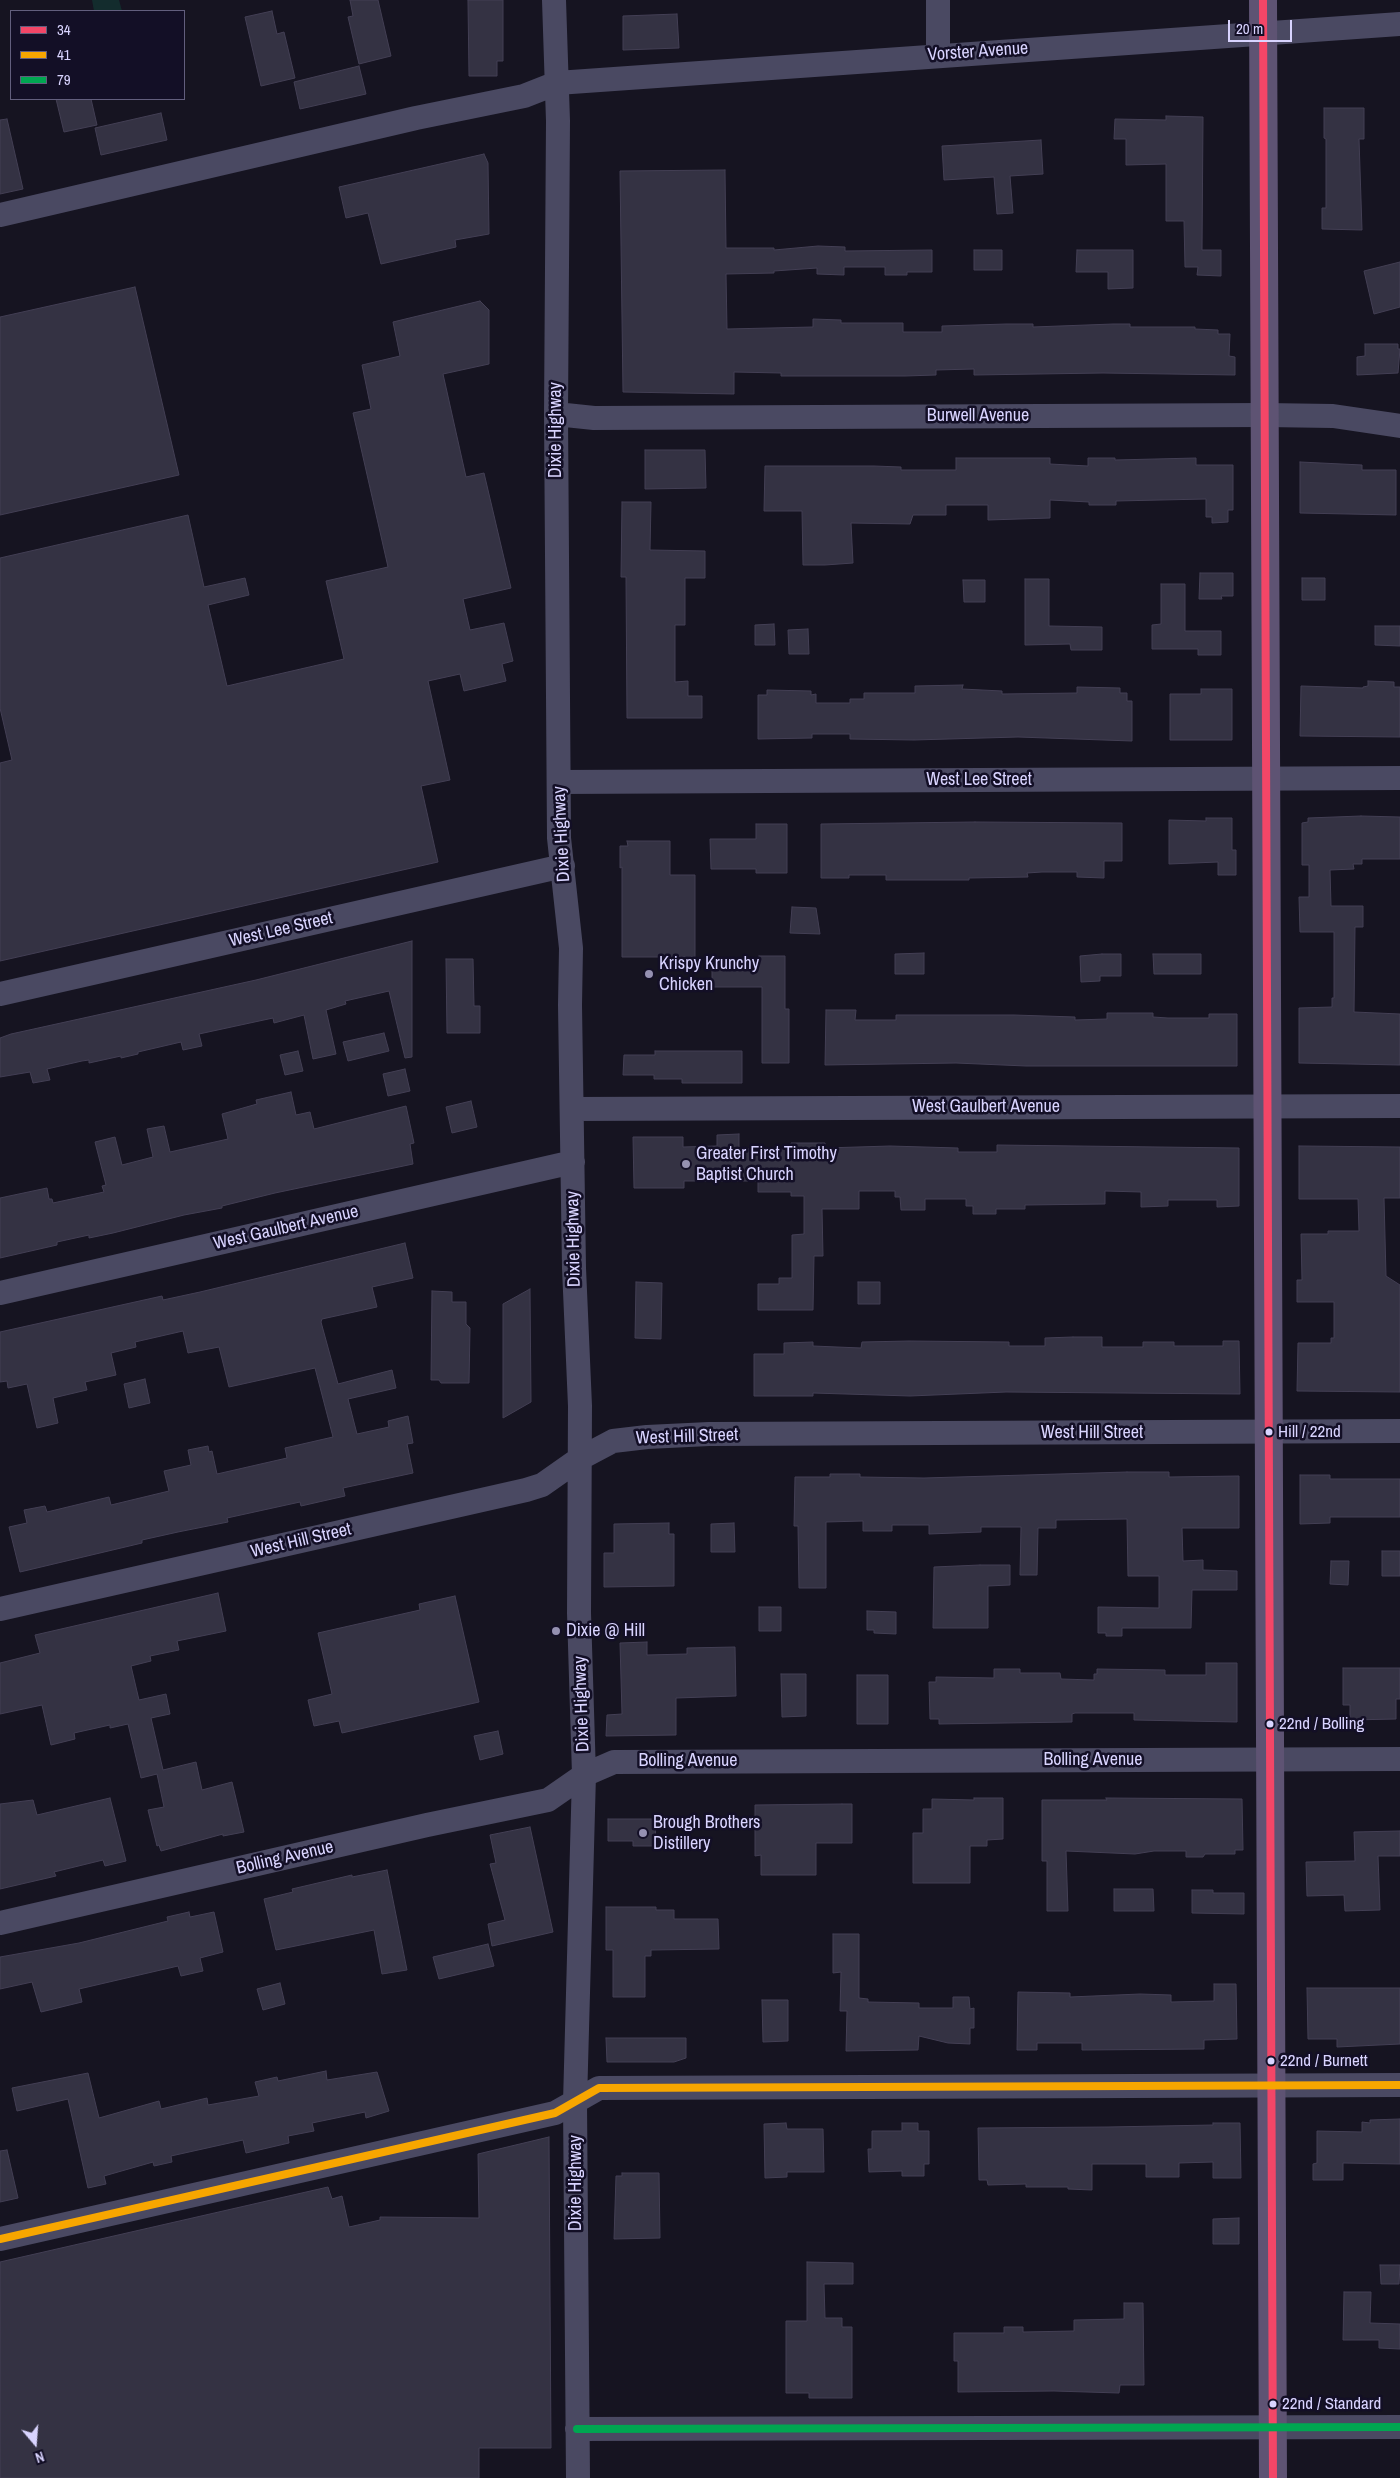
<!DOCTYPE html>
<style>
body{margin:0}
#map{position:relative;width:1400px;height:2478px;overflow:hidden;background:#161421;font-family:"Archivo Narrow",sans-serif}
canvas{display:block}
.legend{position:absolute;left:10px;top:10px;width:175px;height:90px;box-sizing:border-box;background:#130f26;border:1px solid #625e7d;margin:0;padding:6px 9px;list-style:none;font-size:15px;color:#d9d4ff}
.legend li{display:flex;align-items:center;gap:10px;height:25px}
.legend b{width:25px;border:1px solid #625e7d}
.north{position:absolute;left:10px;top:2418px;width:50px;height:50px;-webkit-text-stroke:4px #130f26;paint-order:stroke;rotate:162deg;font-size:14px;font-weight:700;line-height:20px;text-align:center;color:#d9d4ff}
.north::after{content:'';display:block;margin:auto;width:18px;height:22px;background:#d9d4ff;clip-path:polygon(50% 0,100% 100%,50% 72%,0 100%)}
.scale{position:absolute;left:1228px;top:20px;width:64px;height:22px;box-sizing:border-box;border:2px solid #d9d4ff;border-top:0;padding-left:6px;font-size:15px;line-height:18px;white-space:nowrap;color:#d9d4ff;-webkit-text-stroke:4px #130f26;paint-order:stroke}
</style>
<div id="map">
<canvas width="1400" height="2478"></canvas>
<ul class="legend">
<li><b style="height:6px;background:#f34667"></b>34</li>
<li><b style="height:6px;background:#f7a600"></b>41</li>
<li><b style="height:6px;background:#00a651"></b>79</li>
</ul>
<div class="north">N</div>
<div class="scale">20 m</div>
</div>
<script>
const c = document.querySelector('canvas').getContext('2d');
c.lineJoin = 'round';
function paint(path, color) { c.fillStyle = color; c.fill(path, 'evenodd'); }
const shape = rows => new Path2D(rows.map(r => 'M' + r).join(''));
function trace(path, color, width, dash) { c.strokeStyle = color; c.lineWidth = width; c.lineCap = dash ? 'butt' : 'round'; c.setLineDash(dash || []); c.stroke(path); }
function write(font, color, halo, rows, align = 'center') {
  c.font = font + ' "Archivo Narrow",sans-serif'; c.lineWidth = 5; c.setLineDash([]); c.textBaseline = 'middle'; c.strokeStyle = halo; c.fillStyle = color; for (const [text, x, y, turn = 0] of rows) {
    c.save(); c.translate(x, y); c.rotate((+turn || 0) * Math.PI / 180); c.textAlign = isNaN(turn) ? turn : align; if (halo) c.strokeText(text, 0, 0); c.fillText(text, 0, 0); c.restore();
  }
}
const green = shape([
 [92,0,119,0,122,11,94,11]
]);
const building = shape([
 [350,0,378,0,391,56,359,64,348,17,353,16,350,0],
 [468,0,503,0,503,61,497,61,497,76,469,76,468,0],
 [272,11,277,34,284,32,295,78,261,86,245,17,272,11],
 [677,14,679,48,623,50,623,16,677,14],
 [359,66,366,94,300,109,294,82,359,66],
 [56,99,91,99,97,125,64,132,56,99],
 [1324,108,1364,108,1364,139,1359,139,1362,230,1322,229,1322,208,1326,208,1326,139,1324,138,1324,108],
 [161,113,167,140,101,155,95,128,161,113],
 [1166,116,1203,117,1202,250,1221,250,1221,276,1197,275,1198,267,1185,267,1184,221,1166,221,1166,164,1126,165,1126,139,1114,139,1115,119,1166,120,1166,116],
 [7,119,23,189,0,194,0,120,7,119],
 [1041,140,1043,174,1010,176,1013,213,997,214,994,177,944,180,942,146,1041,140],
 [484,154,488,163,489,234,455,240,456,247,381,264,368,213,346,218,339,187,484,154],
 [725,170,726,248,774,248,774,250,818,246,845,247,845,251,932,250,932,272,907,272,907,275,885,275,885,267,844,267,844,275,817,274,817,268,774,271,774,273,726,274,727,329,813,327,813,319,841,320,841,323,903,323,903,332,942,332,942,326,1006,324,1033,324,1033,327,1113,324,1130,324,1130,327,1195,327,1195,329,1218,330,1218,334,1230,334,1229,356,1235,357,1235,375,1103,373,974,375,974,369,936,370,936,375,905,376,781,376,781,373,734,372,734,394,623,392,620,171,725,170],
 [974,250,1002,250,1002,270,974,270,974,250],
 [1077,250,1133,250,1133,288,1108,289,1108,272,1076,272,1077,250],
 [1400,262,1400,307,1374,314,1364,271,1400,262],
 [135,287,179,475,0,515,0,317,135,287],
 [480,301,489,310,489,364,443,374,466,477,484,473,511,588,463,599,470,630,504,623,513,661,502,664,506,681,464,691,460,674,428,681,450,780,421,786,438,862,0,961,0,763,12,760,0,708,0,558,188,515,204,587,245,578,249,595,208,605,227,686,344,659,326,581,388,567,353,413,371,409,362,365,400,356,393,322,480,301],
 [1365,344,1398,344,1398,349,1400,349,1398,373,1357,375,1357,357,1365,356,1365,344],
 [645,450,705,450,706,488,645,489,645,450],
 [956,458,1050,458,1050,464,1088,466,1088,458,1115,458,1115,460,1196,458,1196,465,1233,465,1233,510,1228,510,1228,522,1212,523,1212,517,1206,517,1206,499,1116,501,1116,505,1089,505,1089,502,1050,500,1050,518,988,520,988,505,946,505,946,515,913,515,910,524,851,523,853,563,825,565,803,565,802,511,764,511,765,466,874,466,901,467,901,470,956,470,956,458],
 [1300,462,1362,465,1362,470,1396,470,1396,515,1300,513,1300,462],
 [622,502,651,502,650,550,705,551,705,578,685,578,685,625,675,625,675,682,688,681,688,696,702,696,702,718,627,718,626,577,621,577,622,502],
 [1200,573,1233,573,1233,596,1221,596,1222,599,1199,599,1200,573],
 [1302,578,1325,578,1325,600,1302,600,1302,578],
 [1025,579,1049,579,1049,626,1102,627,1102,650,1071,650,1070,644,1025,645,1025,579],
 [963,580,985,580,985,602,964,602,963,580],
 [1161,584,1185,584,1185,631,1221,631,1221,655,1198,655,1198,649,1152,649,1152,625,1161,624,1161,584],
 [774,624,775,645,755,645,755,625,774,624],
 [1375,626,1400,626,1400,646,1375,645,1375,626],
 [808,629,809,654,789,654,788,630,808,629],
 [1368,681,1394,682,1394,687,1400,687,1400,737,1300,736,1301,686,1363,688,1363,687,1368,686,1368,681],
 [963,685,962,689,1002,691,1002,694,1077,693,1077,687,1120,688,1120,693,1127,693,1127,701,1132,701,1132,741,1018,737,914,740,850,739,850,734,812,734,812,738,758,739,758,695,767,695,767,690,811,691,811,695,816,694,816,703,850,703,850,699,864,699,864,693,915,693,915,686,963,685],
 [1201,689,1232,689,1232,740,1170,740,1170,694,1201,694,1201,689],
 [1361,816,1400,817,1400,859,1362,859,1362,864,1353,864,1354,869,1330,870,1331,906,1363,906,1363,927,1355,927,1354,1012,1400,1014,1400,1065,1299,1063,1299,1008,1332,1007,1332,998,1334,998,1334,932,1300,932,1299,897,1309,897,1309,865,1302,865,1302,823,1308,822,1308,818,1361,816],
 [1206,818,1232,818,1232,850,1236,850,1236,875,1218,875,1218,862,1169,864,1169,820,1206,821,1206,818],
 [975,822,1122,823,1122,861,1104,861,1104,878,1077,877,1077,872,1042,872,1027,873,1028,877,969,878,969,880,886,880,886,875,849,875,849,878,821,878,821,824,975,822],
 [756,824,787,824,787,873,756,873,756,869,711,869,710,839,756,839,756,824],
 [627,841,670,841,670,875,695,875,695,957,622,957,622,867,620,868,620,846,628,846,627,841],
 [792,907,816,908,820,934,790,933,792,907],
 [412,941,412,1057,405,1058,389,991,345,1001,346,1004,326,1010,336,1054,313,1059,304,1015,274,1023,273,1018,199,1034,202,1046,183,1050,181,1042,138,1052,138,1054,121,1058,121,1056,89,1063,89,1060,82,1061,47,1069,50,1080,33,1083,30,1072,0,1077,0,1038,11,1034,256,980,412,941],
 [924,953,924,974,895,974,895,954,924,953],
 [1102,954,1121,954,1121,976,1100,976,1100,981,1081,982,1080,956,1102,954],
 [1153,954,1201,954,1201,974,1154,974,1153,954],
 [759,956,785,956,785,1009,789,1009,789,1063,762,1063,762,987,712,987,712,968,759,968,759,956],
 [446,959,473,959,474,1006,480,1006,480,1033,447,1033,446,959],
 [826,1010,856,1010,855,1020,896,1020,896,1015,1014,1015,1075,1017,1075,1020,1107,1019,1107,1013,1153,1013,1153,1017,1168,1018,1209,1018,1209,1014,1237,1014,1237,1066,1026,1066,956,1063,825,1065,826,1010],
 [384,1033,389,1051,348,1061,343,1042,384,1033],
 [298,1051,303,1071,285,1075,280,1055,298,1051],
 [655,1051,742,1051,742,1083,682,1083,682,1079,654,1079,654,1075,623,1075,624,1055,655,1055,655,1051],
 [405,1069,410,1091,388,1096,383,1074,405,1069],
 [291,1092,296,1115,310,1112,314,1129,406,1106,414,1143,410,1144,413,1164,275,1193,222,1206,222,1208,184,1215,113,1233,89,1238,89,1235,57,1242,57,1245,0,1258,0,1198,47,1188,49,1199,52,1199,53,1203,104,1192,102,1186,106,1185,95,1142,115,1137,122,1165,153,1157,147,1129,164,1126,170,1152,228,1139,222,1114,257,1104,256,1100,291,1092],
 [471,1101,477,1127,452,1133,446,1107,471,1101],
 [739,1134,739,1149,791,1149,791,1143,825,1143,825,1148,890,1146,958,1148,958,1152,997,1152,997,1145,1239,1148,1239,1206,1217,1207,1217,1200,1168,1200,1168,1206,1141,1207,1141,1192,1105,1191,1105,1204,1025,1205,1025,1209,996,1209,996,1214,973,1214,973,1206,966,1206,966,1199,925,1199,925,1210,901,1210,900,1197,895,1197,895,1191,859,1191,859,1209,822,1209,823,1256,814,1256,813,1310,758,1310,758,1284,779,1284,779,1278,792,1278,792,1235,804,1234,804,1196,791,1196,791,1192,758,1192,758,1181,684,1181,684,1188,634,1188,633,1137,683,1137,683,1147,717,1146,717,1135,739,1134],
 [1299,1146,1400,1147,1400,1198,1384,1198,1386,1276,1400,1285,1400,1392,1297,1391,1298,1343,1331,1343,1331,1338,1334,1338,1334,1302,1297,1302,1297,1280,1302,1280,1301,1234,1328,1234,1328,1231,1359,1231,1358,1199,1299,1199,1299,1146],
 [405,1243,413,1278,372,1287,377,1307,322,1319,321,1322,338,1384,392,1370,396,1388,348,1399,357,1434,389,1427,388,1421,408,1416,413,1443,407,1444,413,1473,343,1488,345,1496,301,1506,300,1502,227,1518,228,1522,178,1532,142,1540,142,1543,20,1572,9,1527,27,1523,24,1510,45,1506,47,1512,109,1497,111,1505,169,1491,164,1471,191,1465,188,1450,208,1446,209,1452,212,1451,217,1474,287,1458,285,1448,333,1437,315,1368,229,1387,219,1347,188,1353,183,1331,135,1342,136,1347,111,1353,116,1375,85,1382,87,1390,53,1398,58,1423,37,1428,27,1384,8,1388,7,1381,0,1382,0,1332,162,1296,163,1300,200,1292,405,1243],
 [636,1282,662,1283,661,1339,635,1338,636,1282],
 [858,1282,880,1282,880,1304,858,1304,858,1282],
 [530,1289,531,1402,503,1418,503,1304,530,1289],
 [432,1291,452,1292,452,1302,466,1302,466,1324,470,1328,469,1383,441,1383,439,1380,431,1380,432,1291],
 [1073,1337,1102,1337,1102,1347,1143,1347,1143,1342,1174,1342,1174,1346,1223,1346,1223,1341,1239,1341,1240,1394,1006,1392,910,1396,813,1393,813,1396,754,1396,754,1354,784,1354,784,1343,813,1342,813,1346,861,1348,862,1342,909,1341,1009,1342,1009,1346,1045,1346,1045,1338,1073,1337],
 [145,1379,150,1403,129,1408,124,1384,145,1379],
 [1127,1472,1169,1472,1169,1477,1239,1476,1239,1528,1182,1528,1183,1561,1203,1560,1203,1570,1237,1571,1237,1590,1192,1590,1191,1628,1122,1628,1122,1636,1106,1636,1106,1633,1098,1633,1098,1607,1159,1608,1159,1576,1128,1576,1127,1519,1056,1520,1056,1528,1038,1528,1037,1575,1020,1575,1021,1527,981,1527,981,1532,929,1534,929,1525,892,1525,892,1531,863,1531,863,1521,826,1522,826,1588,799,1588,798,1526,794,1526,795,1477,830,1477,830,1474,860,1474,860,1477,924,1478,1127,1472],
 [1300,1475,1330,1475,1330,1479,1400,1479,1400,1517,1330,1517,1330,1523,1300,1524,1300,1475],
 [669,1523,669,1534,674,1534,674,1586,604,1587,604,1553,614,1553,614,1524,669,1523],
 [734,1523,735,1552,711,1552,711,1524,734,1523],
 [1382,1551,1400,1551,1400,1576,1382,1576,1382,1551],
 [1331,1561,1349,1561,1348,1585,1330,1584,1331,1561],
 [980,1565,1010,1565,1010,1585,988,1586,988,1628,933,1628,934,1567,980,1565],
 [218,1593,226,1631,177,1641,179,1650,150,1656,151,1661,131,1666,139,1700,166,1694,170,1714,151,1718,163,1770,196,1762,202,1790,232,1782,244,1832,223,1836,223,1834,161,1851,159,1845,157,1846,148,1810,164,1807,157,1774,141,1778,128,1724,110,1728,110,1725,74,1733,75,1739,51,1745,42,1705,0,1714,0,1663,40,1653,35,1635,218,1593],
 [455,1596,479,1702,342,1733,339,1721,314,1726,308,1700,332,1694,318,1633,420,1610,419,1604,455,1596],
 [759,1607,781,1607,781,1631,759,1631,759,1607],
 [867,1611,896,1612,896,1634,874,1633,874,1630,867,1630,867,1611],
 [647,1642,647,1655,687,1654,687,1648,735,1647,736,1696,676,1698,676,1735,606,1736,607,1715,622,1714,620,1643,647,1642],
 [1206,1663,1237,1663,1237,1722,1134,1720,1134,1713,1075,1713,1072,1714,1072,1722,939,1724,939,1719,930,1719,929,1682,936,1682,936,1677,994,1678,994,1669,1020,1669,1020,1673,1060,1673,1061,1679,1094,1680,1094,1674,1097,1674,1097,1669,1165,1670,1165,1675,1206,1675,1206,1663],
 [1343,1668,1400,1668,1400,1699,1396,1699,1396,1719,1350,1720,1350,1705,1343,1705,1343,1668],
 [781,1674,806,1674,806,1716,782,1717,781,1674],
 [857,1675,888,1675,888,1724,857,1724,857,1675],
 [498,1731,503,1754,480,1760,474,1736,498,1731],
 [110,1798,126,1861,105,1866,103,1860,54,1872,56,1876,0,1889,0,1804,33,1800,37,1815,110,1798],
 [974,1798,1003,1798,1003,1839,987,1840,987,1846,970,1846,970,1883,913,1883,913,1833,923,1833,923,1809,932,1809,932,1799,974,1800,974,1798],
 [1106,1798,1242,1799,1243,1850,1235,1850,1235,1854,1205,1854,1203,1857,1186,1857,1186,1851,1154,1851,1135,1854,1066,1851,1068,1911,1047,1911,1047,1861,1042,1861,1042,1800,1107,1800,1106,1798],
 [842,1804,852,1804,852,1843,816,1843,816,1875,761,1875,761,1855,755,1856,755,1805,842,1804],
 [608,1819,655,1819,656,1846,633,1846,633,1841,608,1841,608,1819],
 [530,1827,553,1932,492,1946,488,1924,505,1920,490,1864,496,1863,490,1835,530,1827],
 [1400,1831,1400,1856,1378,1856,1380,1910,1345,1911,1344,1895,1307,1896,1306,1862,1355,1861,1354,1832,1400,1831],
 [387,1870,407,1970,382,1974,374,1930,276,1950,264,1899,293,1892,292,1889,352,1875,352,1877,387,1870],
 [1114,1889,1153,1889,1154,1911,1114,1911,1114,1889],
 [1192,1890,1213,1890,1213,1893,1244,1893,1244,1914,1192,1913,1192,1890],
 [606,1907,656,1907,656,1910,674,1910,674,1919,718,1919,719,1949,651,1950,651,1956,645,1956,645,1997,613,1997,613,1950,606,1950,606,1907],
 [189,1912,190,1917,214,1912,223,1952,200,1958,203,1971,181,1976,178,1966,79,1989,82,2002,41,2012,32,1982,0,1989,0,1957,79,1943,168,1921,167,1917,189,1912],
 [833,1934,859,1934,859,1998,868,1999,868,2002,919,2003,919,2008,953,2008,953,1997,969,1997,970,2009,974,2008,974,2028,970,2028,970,2044,948,2043,919,2036,918,2050,846,2051,847,2011,840,2011,841,1972,833,1973,833,1934],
 [488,1944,494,1966,439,1979,433,1957,488,1944],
 [280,1983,285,2004,263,2010,257,1989,280,1983],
 [1214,1984,1236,1984,1237,2039,1204,2040,1204,2049,1082,2050,1082,2043,1037,2043,1037,2050,1017,2050,1018,1992,1070,1993,1070,1997,1140,1994,1171,1995,1171,2002,1214,2001,1214,1984],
 [1307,1988,1400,1988,1400,2044,1337,2047,1337,2039,1308,2039,1307,1988],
 [762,2000,788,2000,788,2041,763,2042,762,2000],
 [606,2038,686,2038,686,2058,674,2062,607,2062,606,2038],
 [326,2071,327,2080,377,2072,389,2111,366,2118,365,2112,312,2123,314,2131,288,2136,289,2143,246,2153,243,2140,171,2156,172,2162,154,2166,153,2162,104,2176,106,2184,88,2188,68,2099,17,2111,12,2088,88,2073,99,2118,159,2101,161,2109,207,2098,208,2105,259,2096,255,2082,277,2077,278,2081,326,2071],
 [1400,2119,1400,2164,1343,2163,1343,2180,1313,2180,1313,2164,1317,2163,1317,2131,1362,2132,1362,2122,1370,2123,1370,2120,1400,2119],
 [786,2123,787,2129,823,2129,824,2172,787,2172,787,2177,765,2178,764,2124,786,2123],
 [902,2123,918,2123,918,2131,929,2131,929,2164,924,2164,924,2176,902,2176,902,2171,869,2172,868,2149,872,2149,872,2131,902,2131,902,2123],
 [1213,2123,1240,2123,1241,2178,1213,2178,1213,2162,1179,2163,1179,2177,1146,2177,1146,2164,1092,2164,1092,2190,1068,2189,1068,2187,1026,2187,1026,2184,988,2185,987,2180,979,2180,978,2128,1108,2127,1213,2125,1213,2123],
 [549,2137,551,2448,479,2448,479,2478,0,2478,0,2262,328,2187,332,2199,342,2196,349,2227,380,2220,380,2217,479,2218,478,2154,549,2137],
 [7,2150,18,2198,0,2202,0,2151,7,2150],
 [622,2173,659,2173,660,2238,614,2239,616,2176,622,2176,622,2173],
 [1239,2218,1239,2244,1213,2244,1213,2219,1239,2218],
 [807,2262,853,2263,853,2284,824,2284,825,2318,842,2318,842,2327,852,2327,852,2398,809,2398,809,2393,786,2393,786,2321,807,2321,807,2262],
 [1380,2265,1400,2265,1399,2284,1381,2284,1380,2265],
 [1344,2292,1371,2292,1370,2323,1400,2324,1400,2349,1379,2348,1379,2340,1343,2340,1344,2292],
 [1124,2303,1143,2303,1144,2385,1120,2385,1119,2393,1054,2391,958,2392,958,2361,954,2361,954,2333,1004,2333,1004,2327,1023,2327,1023,2332,1074,2331,1074,2320,1124,2319,1124,2303]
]);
const minor = shape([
 [554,0,558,121,556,414,559,838,571,948,570,1005,574,1268,580,1406,579,1613,584,1775,575,2102,578,2478],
 [938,55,938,0],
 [0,215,416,118,524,96,557,83,1400,24],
 [556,414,594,418,1265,415,1333,416,1400,426],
 [559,782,1400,778],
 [0,994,563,866],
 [572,1109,1400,1106],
 [0,1293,573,1162],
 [0,1609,526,1490,542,1485,579,1459,613,1441,647,1437,709,1434,1400,1431],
 [0,1923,427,1825,548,1800,584,1775,614,1762,1400,1759],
 [0,2239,555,2113,599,2088,1400,2085],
 [577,2429,1400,2427]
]);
const major = shape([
 [1263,0,1273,2478]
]);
const bus1 = shape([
 [1263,0,1273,2478]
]);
const bus2 = shape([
 [0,2239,555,2113,599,2088,1400,2085]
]);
const bus3 = shape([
 [577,2429,1400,2427]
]);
const markers = [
 [649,974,5,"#9591b1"],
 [686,1164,5,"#9591b1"],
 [1269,1432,4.5,"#d9d4ff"],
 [556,1631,5,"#9591b1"],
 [1270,1724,4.5,"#d9d4ff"],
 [643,1833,5,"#9591b1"],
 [1271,2061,4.5,"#d9d4ff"],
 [1273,2404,4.5,"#d9d4ff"]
];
const busNames = [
 ["Hill / 22nd",1278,1432],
 ["22nd / Bolling",1279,1724],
 ["22nd / Burnett",1280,2061],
 ["22nd / Standard",1282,2404]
];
const streetNames = [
 ["Vorster Avenue",978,52,-4],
 ["Burwell Avenue",978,416],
 ["Dixie Highway",556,430,-90],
 ["West Lee Street",979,780],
 ["Dixie Highway",562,834,-93],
 ["West Lee Street",281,930,-13],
 ["West Gaulbert Avenue",986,1107],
 ["West Gaulbert Avenue",286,1228,-13],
 ["Dixie Highway",574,1239,-91],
 ["West Hill Street",1092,1433],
 ["West Hill Street",687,1437,-2],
 ["West Hill Street",301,1541,-13],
 ["Dixie Highway",582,1704,-92],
 ["Bolling Avenue",1093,1760],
 ["Bolling Avenue",688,1761],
 ["Bolling Avenue",285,1858,-13],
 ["Dixie Highway",576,2183,-90]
];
const poiNames = [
 ["Krispy Krunchy",659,964],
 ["Chicken",659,985],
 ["Greater First Timothy",696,1154],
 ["Baptist Church",696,1175],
 ["Dixie @ Hill",566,1631],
 ["Brough Brothers",653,1823],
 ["Distillery",653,1844]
];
paint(green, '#132c2d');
paint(building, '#343243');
trace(building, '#433f54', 1);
trace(minor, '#4a4962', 24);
trace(major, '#5e5373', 28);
trace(bus1, '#f34667', 8);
trace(bus2, '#f7a600', 8);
trace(bus3, '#00a651', 8);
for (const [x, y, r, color] of markers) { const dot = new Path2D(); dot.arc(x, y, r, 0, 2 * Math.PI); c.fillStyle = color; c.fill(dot); trace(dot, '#130f26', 2); }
write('17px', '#d9d4ff', '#130f26', busNames, 'left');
write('18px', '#d9d4ff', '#130f26', streetNames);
write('18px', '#d9d4ff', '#130f26', poiNames, 'left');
</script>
